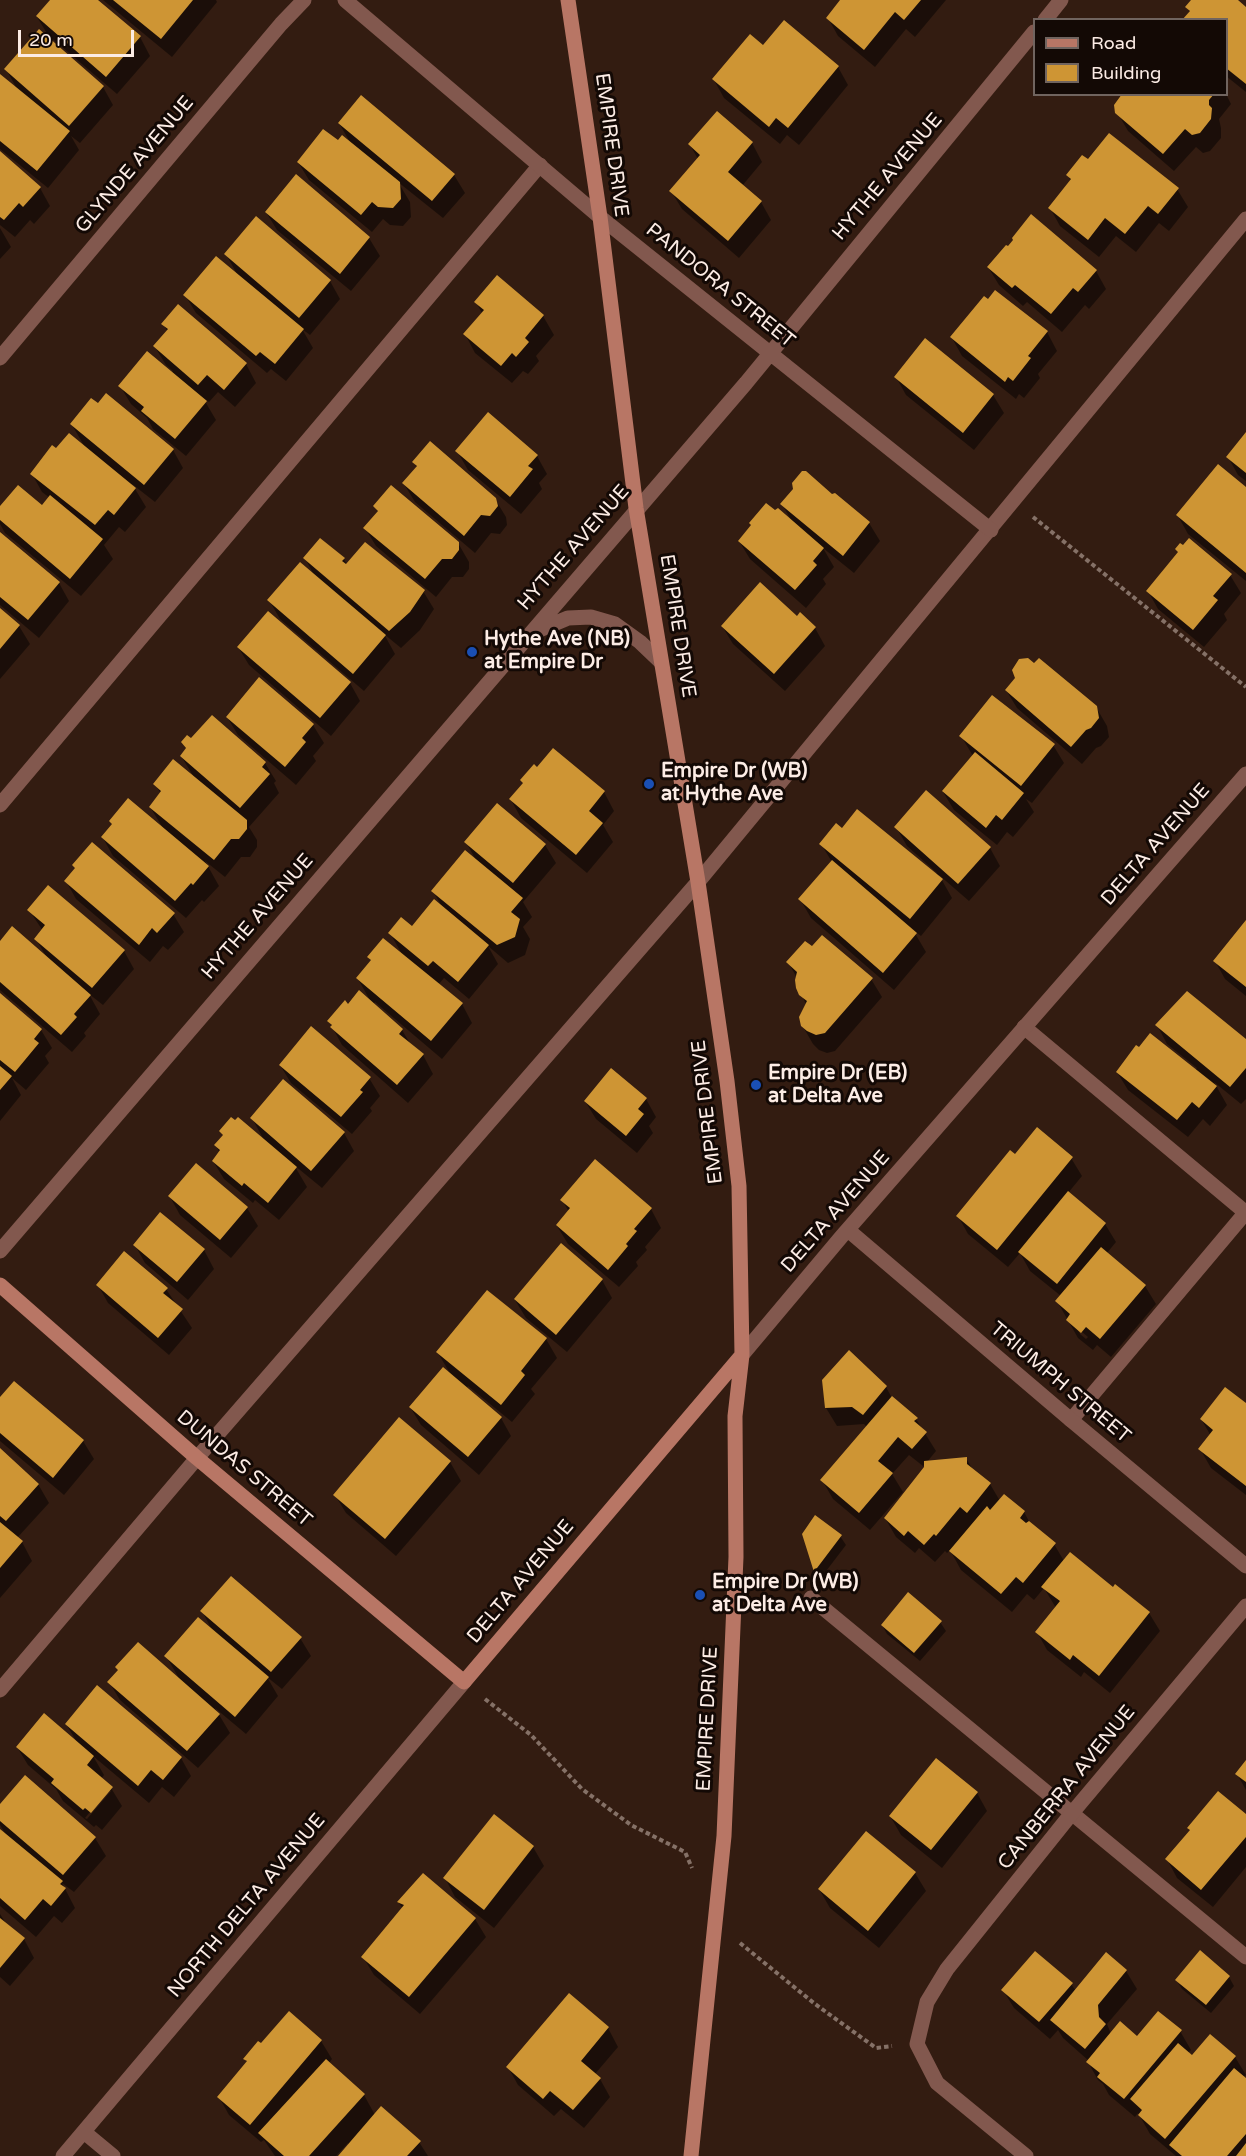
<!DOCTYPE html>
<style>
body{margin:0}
#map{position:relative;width:1246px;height:2156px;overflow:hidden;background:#331c11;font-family:"Varela Round",sans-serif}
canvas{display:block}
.legend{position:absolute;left:1033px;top:18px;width:195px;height:78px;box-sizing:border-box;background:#130905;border:2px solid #70645f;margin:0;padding:8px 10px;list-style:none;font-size:18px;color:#fcece5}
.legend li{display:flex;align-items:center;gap:12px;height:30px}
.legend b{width:30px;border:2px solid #70645f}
.scale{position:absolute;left:18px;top:30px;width:116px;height:27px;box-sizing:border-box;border:3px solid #fcece5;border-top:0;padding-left:8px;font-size:18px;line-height:21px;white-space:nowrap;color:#fcece5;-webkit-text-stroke:4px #130905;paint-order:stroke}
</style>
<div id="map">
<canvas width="1246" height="2156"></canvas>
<ul class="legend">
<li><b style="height:8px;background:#b87665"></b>Road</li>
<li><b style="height:16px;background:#ce9534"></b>Building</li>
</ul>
<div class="scale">20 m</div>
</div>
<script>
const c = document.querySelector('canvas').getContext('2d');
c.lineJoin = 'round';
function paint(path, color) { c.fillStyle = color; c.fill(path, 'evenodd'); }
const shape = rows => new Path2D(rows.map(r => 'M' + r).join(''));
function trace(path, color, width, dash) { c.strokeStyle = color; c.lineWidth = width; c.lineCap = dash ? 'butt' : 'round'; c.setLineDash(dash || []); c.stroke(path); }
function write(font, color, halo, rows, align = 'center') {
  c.font = font + ' "Varela Round",sans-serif'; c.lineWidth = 6; c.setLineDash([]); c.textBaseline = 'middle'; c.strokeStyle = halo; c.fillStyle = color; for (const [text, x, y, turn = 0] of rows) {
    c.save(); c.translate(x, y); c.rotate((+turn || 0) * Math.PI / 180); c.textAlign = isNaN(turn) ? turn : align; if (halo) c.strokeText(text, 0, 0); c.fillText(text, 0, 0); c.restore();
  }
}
const shadow = shape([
 [52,0,96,0,140,37,150,56,117,94,48,35,37,17],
 [103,0,216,0,217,2,172,57],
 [842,0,946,0,915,37,906,29,875,67,838,36,828,18],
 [1193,0,1235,0,1246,9,1246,92,1226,76,1226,20,1190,12,1187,7],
 [764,47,838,67,848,85,799,145,787,135,780,144,724,98,714,80],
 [6,69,103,87,113,105,80,143,71,136,79,150,48,188,0,149,0,75,17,89],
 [1124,94,1226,94,1231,104,1219,119,1221,128,1221,138,1210,151,1203,153,1196,147,1174,171,1128,131,1117,112],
 [339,123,454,175,465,193,443,218,398,182,410,202,411,217,403,226,390,225,383,219,372,232,309,180,298,162,338,142,351,144],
 [752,143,762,162,742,186,761,202,771,220,739,258,682,209,671,191,698,159,690,145],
 [0,153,40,188,50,206,34,224,30,220,15,237,0,225],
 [1088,162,1177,189,1188,207,1169,231,1159,223,1136,252,1116,236,1099,257,1060,226,1050,208,1071,182,1068,175],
 [266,212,369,238,380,256,351,291,277,230],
 [0,228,11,247,0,259],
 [226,254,330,281,340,299,310,335,302,329,313,348,286,381,271,369,267,373,196,313,185,295,238,276],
 [988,267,1096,271,1106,289,1089,309,1085,305,1062,332,1027,302,1023,306,999,285],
 [497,277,543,316,554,335,536,356,539,361,528,374,523,371,512,383,475,353,465,334,482,313,476,302],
 [163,324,246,364,256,383,235,407,218,392,209,402,203,398,216,420,186,456,153,429,147,418,131,404,120,386,171,373,173,371,166,365,155,347,168,332],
 [1047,332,1057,351,1038,374,1040,378,1024,398,1019,394,1016,399,962,356,952,338],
 [925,341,993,395,1004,413,974,450,906,395,896,377],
 [72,425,173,450,183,468,155,502,132,484,146,507,125,532,119,527,104,545,113,559,81,596,5,533,0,524,0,508,42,507,50,498,42,492,32,474,56,451,86,449],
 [1246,434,1246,481,1238,475,1228,457],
 [457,451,537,456,547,474,539,483,542,489,521,514,468,470],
 [414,462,495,499,506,517,507,525,500,534,491,533,475,553,415,502,404,484,417,468],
 [1246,489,1246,581,1188,534,1178,516],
 [782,504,869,523,880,541,854,573,823,548,834,567,823,579,826,584,806,608,750,559,739,541,791,520],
 [375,507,458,543,469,562,469,569,463,577,452,577,436,597,376,546,365,528,378,512],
 [0,534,59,583,69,601,39,638,0,605],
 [305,558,344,559,347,565,423,591,434,609,420,630,401,648,384,634,395,654,364,691,280,619,269,600,315,577],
 [1230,575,1241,593,1224,614,1227,620,1204,647,1158,609,1148,591],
 [0,610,19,626,30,644,0,679],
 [722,626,815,628,825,646,785,691,733,644],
 [238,647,350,683,360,701,331,736,249,665],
 [1006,690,1096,707,1107,726,1109,737,1101,746,1096,748,1082,764,1017,708],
 [212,717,265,763,276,781,274,783,279,793,249,827,257,840,257,847,250,857,241,857,225,877,205,861,219,886,204,902,202,900,186,918,113,856,103,838,163,828,150,807,161,794,155,784,194,777,181,756,187,750,182,743,191,741],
 [227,717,313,725,324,743,313,756,316,761,296,785,238,735],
 [961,736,1053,745,1064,763,1032,803,1026,799,1034,812,1013,837,1007,832,997,845,954,810,943,792,973,756],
 [553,750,604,792,614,811,603,825,613,842,587,873,521,818,511,800],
 [896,827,990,848,1000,866,969,901,939,875,952,898,921,936,913,930,926,952,894,990,811,918,800,899,832,862,821,844,842,830,935,875,937,873,907,846],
 [466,842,545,845,556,863,523,902,532,917,523,927,530,939,525,955,508,963,488,946,498,964,469,999,444,978,438,985,462,1004,472,1023,442,1059,375,1002,373,1005,402,1030,411,1045,423,1055,433,1074,408,1103,342,1045,329,1021,348,1006,371,1002,358,979,372,962,369,957,403,956,390,933,412,928,442,907,433,891,477,862],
 [66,881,173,914,184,932,168,950,163,946,150,962,76,899],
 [29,910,124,951,134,969,103,1005,89,994,100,1014,84,1033,86,1036,72,1052,0,990,0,943,47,958,36,939,43,931],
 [1246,922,1246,996,1225,979,1215,961],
 [788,962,871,979,882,997,835,1051,827,1053,819,1050,813,1044,802,1025,806,1004,801,994,797,978],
 [0,995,41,1030,52,1048,45,1056,49,1063,26,1090,12,1078,21,1095,0,1121],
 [1157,1025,1246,1041,1246,1099,1241,1104,1214,1082,1227,1105,1210,1126,1203,1119,1188,1137,1128,1090,1117,1072,1195,1070,1197,1068,1167,1044],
 [280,1065,369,1078,380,1096,370,1108,372,1111,352,1134,291,1083],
 [646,1099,656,1117,649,1126,653,1133,637,1153,596,1119,585,1101],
 [252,1118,344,1133,354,1151,322,1188,294,1165,307,1187,279,1220,255,1200,253,1203,224,1179,213,1161,220,1153,216,1146,224,1137,221,1131,265,1142],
 [1016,1156,1071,1158,1082,1176,1068,1193,1105,1224,1116,1242,1107,1253,1145,1286,1156,1304,1111,1357,1097,1345,1093,1350,1078,1338,1057,1301,1061,1296,1030,1271,1020,1253,1008,1267,968,1234,958,1216],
 [1076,1327,1088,1337,1086,1339,1080,1334],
 [595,1161,651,1209,661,1228,645,1247,647,1250,636,1262,638,1266,619,1287,568,1244,557,1226,569,1212,562,1200],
 [170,1197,247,1208,258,1226,231,1258,180,1215],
 [161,1214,204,1250,214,1269,188,1300,145,1263,135,1245],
 [602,1280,612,1298,567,1352,526,1318,515,1300],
 [98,1285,166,1289,192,1328,169,1355,108,1303],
 [487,1292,546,1339,557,1358,531,1389,535,1394,512,1422,468,1386,466,1389,501,1418,511,1436,479,1475,421,1425,410,1407,451,1375,438,1353],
 [849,1352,886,1387,892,1398,916,1419,936,1451,927,1462,966,1458,973,1470,990,1484,1000,1501,1024,1512,1031,1525,1054,1544,1064,1561,1113,1589,1149,1613,1160,1631,1110,1693,1084,1672,1081,1677,1047,1650,1037,1632,1056,1608,1044,1588,1034,1600,1027,1594,1012,1612,961,1570,950,1550,947,1553,945,1551,935,1562,919,1548,915,1553,896,1537,885,1518,926,1468,926,1463,923,1466,909,1455,892,1474,903,1492,870,1530,833,1499,822,1480,867,1427,864,1424,837,1426,826,1408],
 [0,1399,83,1441,94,1459,64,1495,0,1441],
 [1246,1405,1246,1495,1211,1468,1200,1449,1211,1436,1201,1419],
 [399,1419,450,1462,461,1481,396,1556,346,1513,335,1495],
 [0,1450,38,1484,49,1503,17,1538,22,1542,32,1561,0,1598],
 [803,1534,840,1536,846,1545,820,1579,815,1571],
 [202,1611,300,1638,311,1656,282,1689,267,1677,278,1696,246,1734,215,1708,230,1733,198,1768,120,1700,109,1682,180,1680,166,1656,213,1632],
 [940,1622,946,1631,920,1661,887,1634,882,1625],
 [66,1724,181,1758,191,1776,174,1797,162,1787,149,1803,93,1756,104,1775,101,1779,111,1788,122,1806,102,1830,96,1825,94,1827,63,1801,56,1789,28,1765,17,1747,78,1744],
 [107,1791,111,1791,87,1819,85,1818],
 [1246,1762,1246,1790,1237,1774],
 [977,1793,987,1811,942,1868,901,1835,890,1816],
 [0,1806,95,1838,106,1856,74,1892,62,1883,75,1908,62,1923,54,1916,36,1937,0,1906,0,1831,6,1835,0,1825],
 [494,1816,533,1847,544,1866,494,1928,455,1897,445,1878],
 [1246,1816,1246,1867,1213,1907,1177,1878,1167,1859],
 [915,1873,926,1891,879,1948,830,1908,819,1889],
 [399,1903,475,1919,486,1937,420,2014,374,1975,363,1957,403,1909],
 [0,1914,7,1925,24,1939,34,1958,10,1986,0,1977],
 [1126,1971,1137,1989,1107,2024,1111,2034,1137,2038,1180,2031,1191,2050,1188,2053,1193,2057,1235,2057,1246,2075,1243,2077,1246,2080,1246,2156,1176,2156,1150,2134,1138,2113,1135,2117,1109,2095,1103,2084,1098,2080,1088,2062,1089,2061,1063,2038,1058,2030,1050,2039,1014,2008,1003,1990,1071,1984,1076,1991],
 [1229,1977,1234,1986,1211,2013,1182,1989,1177,1981],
 [570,1995,608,2028,618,2047,595,2074,600,2079,610,2097,584,2128,561,2109,554,2116,518,2085,508,2067],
 [321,2041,332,2059,329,2063,364,2095,375,2115,419,2142,428,2156,340,2156,350,2145,348,2143,336,2156,275,2156,264,2140,261,2142,229,2115,219,2097,248,2063,245,2059,261,2045]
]);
const building = shape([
 [50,0,98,0,141,36,106,77,36,16],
 [113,0,193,0,161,39],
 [840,0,921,0,904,20,895,12,864,50,826,18],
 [1191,0,1238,0,1246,7,1246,84,1226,68,1226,20,1182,20,1190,11,1185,7],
 [784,20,839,66,788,128,776,118,769,127,712,79,750,34,763,45],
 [39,29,104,86,69,126,4,69],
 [0,74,70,131,37,171,0,141],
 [1122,94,1214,94,1209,100,1209,105,1212,108,1211,119,1200,133,1192,135,1185,129,1163,154,1115,113,1114,105],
 [361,95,455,174,432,201,338,123],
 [717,111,753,142,728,172,762,201,728,241,669,191,700,155,688,144],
 [323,129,338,140,342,135,400,182,401,199,393,208,378,207,372,202,361,215,297,162],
 [1109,133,1179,188,1158,214,1148,206,1125,234,1105,218,1088,240,1048,208,1071,179,1066,175,1082,155,1088,159],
 [0,151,41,187,23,207,19,203,4,220,0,217],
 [296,174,370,237,340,274,265,212],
 [1031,214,1097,270,1078,292,1073,288,1051,314,1015,285,1012,288,987,267,1006,245,1008,246,1013,240,1012,238],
 [256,216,331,280,299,318,224,254],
 [216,256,304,329,275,364,260,352,256,356,183,295],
 [497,275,544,315,525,338,529,342,516,357,512,353,501,366,463,334,484,310,474,302],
 [995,290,1048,331,1028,356,1031,358,1013,381,1008,377,1005,382,950,337,984,296,988,299],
 [178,304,247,363,224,390,207,375,198,385,153,346,168,329,161,324],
 [925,338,994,394,963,433,894,377],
 [147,351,207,401,175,439,141,411,144,407,118,386],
 [106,393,174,449,144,485,70,424,91,398,98,403],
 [488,412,538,455,528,466,533,469,510,497,455,451],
 [1246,432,1246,473,1226,457],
 [69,433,136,488,114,515,108,510,95,525,30,474,52,445,56,448],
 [430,441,496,498,498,506,490,516,481,515,464,536,402,483,417,466,412,462],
 [1218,464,1246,487,1246,573,1176,515],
 [802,471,806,471,832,494,835,493,870,522,843,556,780,504,793,489,792,483],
 [18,485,42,505,50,495,103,539,70,579,0,520,0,506],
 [391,485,459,542,459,550,452,559,442,559,425,579,363,528,378,511,373,506],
 [766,503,775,510,778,508,824,548,813,561,817,565,795,590,738,541,751,525,749,523],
 [0,532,60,582,28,620,0,597],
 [320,538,345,558,342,561,346,564,365,542,425,590,410,612,389,631,303,558],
 [1189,538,1232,574,1213,596,1218,600,1193,630,1146,591,1178,552,1175,549,1180,543,1183,545],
 [300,562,386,635,353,674,267,600],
 [760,582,797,616,800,612,816,627,774,674,721,626],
 [0,608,20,625,0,649],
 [268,611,351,682,320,718,237,647],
 [1028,658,1034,663,1039,658,1097,706,1099,718,1091,728,1086,730,1071,747,1005,690,1015,678,1012,670,1019,659],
 [259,677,314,724,302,738,306,742,285,767,226,717],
 [992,695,1055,744,1021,786,959,736],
 [212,715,266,762,262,767,270,774,240,808,180,756,186,748,181,742,187,735,191,738],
 [553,748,605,791,589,811,603,823,576,855,509,799,523,783,520,780,534,764,537,767],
 [975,752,1024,793,1002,820,996,815,986,828,942,791],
 [173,759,247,820,247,829,239,839,231,839,214,860,149,807,161,791,153,784],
 [926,790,991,847,958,884,894,827],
 [128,798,209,866,193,885,191,883,175,901,101,837,112,824,109,821],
 [497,803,546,844,513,883,464,842],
 [857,809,943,879,910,919,819,844,836,823,842,828],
 [92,842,175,913,157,933,152,928,139,945,64,881,75,868,72,865],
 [465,850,523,898,511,912,520,919,515,937,497,945,431,891],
 [832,860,917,933,883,973,798,899],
 [48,885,125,950,92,988,34,939,45,925,27,910],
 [434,899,489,945,458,982,433,961,428,966,388,933,401,917,412,926],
 [1246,920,1246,987,1213,961],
 [12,926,91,995,74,1014,77,1017,61,1035,0,982,0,941],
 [822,935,873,978,825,1033,816,1035,807,1031,801,1026,799,1017,807,1001,799,995,796,988,795,980,797,972,786,962,805,941,812,946],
 [383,938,463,1003,431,1041,356,978,371,960,367,957],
 [359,990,403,1029,399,1034,424,1054,397,1085,330,1027,332,1025,327,1021,345,1000,348,1004],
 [1187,991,1246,1039,1246,1068,1230,1087,1155,1025],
 [0,993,42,1029,34,1039,39,1043,15,1072,0,1060],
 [311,1026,371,1077,360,1090,363,1092,341,1117,279,1065],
 [1150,1033,1217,1086,1199,1108,1192,1102,1177,1120,1116,1072,1136,1045,1139,1047],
 [0,1066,12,1076,0,1090],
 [611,1068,647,1098,638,1109,644,1114,626,1136,584,1101],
 [283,1079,345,1132,311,1171,250,1118],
 [231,1117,235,1120,238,1117,297,1167,268,1203,244,1183,242,1186,212,1161,220,1150,214,1145,223,1135,219,1131],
 [1037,1127,1073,1157,997,1250,956,1216,1010,1150,1015,1154],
 [595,1159,652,1208,634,1229,637,1231,626,1244,628,1246,608,1270,556,1225,570,1208,560,1200],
 [196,1163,248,1207,220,1240,168,1196],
 [1068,1191,1106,1223,1057,1284,1018,1252],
 [160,1212,205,1249,177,1282,133,1245],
 [561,1243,603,1279,556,1335,514,1299],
 [1101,1247,1146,1285,1100,1339,1086,1327,1081,1333,1066,1320,1070,1314,1055,1301],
 [124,1251,168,1288,163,1293,183,1309,158,1338,96,1285],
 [487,1290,547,1338,521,1371,525,1375,501,1405,436,1352],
 [849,1350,887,1386,863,1415,852,1407,825,1408,822,1380],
 [443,1367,502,1417,468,1457,409,1407],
 [14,1381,84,1440,53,1478,0,1433,0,1397],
 [1225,1387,1246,1403,1246,1486,1198,1449,1213,1430,1200,1419],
 [892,1396,918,1418,914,1421,927,1432,912,1449,898,1437,878,1461,893,1473,859,1513,820,1480],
 [399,1417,451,1461,385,1539,333,1495],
 [0,1448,39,1484,6,1521,0,1516],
 [967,1457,967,1464,991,1483,967,1513,960,1507,936,1536,934,1534,924,1545,908,1531,904,1536,884,1518,924,1467,924,1461],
 [1004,1494,1025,1511,1020,1518,1026,1523,1029,1521,1056,1543,1023,1583,1016,1577,1001,1594,949,1551,987,1506,990,1510],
 [815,1515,842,1535,814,1572,802,1534],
 [0,1522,23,1541,0,1568],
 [1070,1552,1113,1587,1115,1584,1150,1612,1099,1676,1073,1655,1070,1660,1035,1632,1060,1601,1041,1587],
 [231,1576,302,1637,271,1672,200,1611],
 [908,1592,942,1621,914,1653,881,1625],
 [198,1617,269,1677,235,1717,164,1656],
 [138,1642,220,1714,187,1751,107,1682,118,1670,115,1667],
 [97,1685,182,1757,163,1780,151,1770,138,1786,65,1724],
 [44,1713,94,1756,87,1765,113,1787,91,1813,85,1808,83,1810,51,1783,54,1779,16,1747],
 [936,1758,978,1792,931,1850,889,1816],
 [1246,1760,1246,1782,1235,1774],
 [25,1775,96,1837,63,1875,0,1821,0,1804],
 [1218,1791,1246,1814,1246,1837,1201,1890,1165,1859,1190,1830,1187,1828],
 [494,1814,534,1846,484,1910,443,1878],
 [0,1829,63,1881,60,1884,66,1888,51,1906,43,1899,25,1920,0,1898],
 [866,1831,916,1872,868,1931,818,1889],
 [423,1873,476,1918,409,1997,361,1957,404,1905,397,1902],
 [0,1918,25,1938,0,1968],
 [1200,1950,1230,1976,1206,2005,1175,1980],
 [1035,1951,1073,1983,1039,2022,1001,1990],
 [1106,1952,1127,1970,1098,2005,1099,2017,1106,2024,1085,2049,1050,2020],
 [569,1993,609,2027,581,2061,601,2078,573,2110,550,2091,543,2099,506,2067],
 [289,2011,322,2040,250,2125,217,2097,247,2061,243,2059,258,2041,261,2043],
 [1158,2011,1182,2030,1124,2099,1097,2077,1100,2073,1086,2062,1120,2021,1137,2036],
 [1210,2034,1236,2056,1165,2139,1138,2115,1142,2110,1130,2099,1178,2043,1192,2055],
 [326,2059,365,2094,309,2156,284,2156,258,2133],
 [1234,2068,1246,2078,1246,2134,1227,2156,1182,2156,1169,2145],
 [381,2106,421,2141,407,2156,338,2156],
 [1246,2143,1246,2156,1236,2156]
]);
const path = shape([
 [1033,517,1246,687],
 [485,1699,531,1735,582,1789,631,1825,685,1852,692,1868],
 [740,1943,815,2004,876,2048,892,2046]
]);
const lane = shape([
 [0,805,540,165],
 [1024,1027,1245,1212],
 [1071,1420,1246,1212],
 [811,1598,1246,1957],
 [0,1690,197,1458,698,882,1246,219]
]);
const street = shape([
 [345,0,600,217,991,530],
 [1045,20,1061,0],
 [0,358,281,24,304,0],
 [532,633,568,618,591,617,615,624,640,642,661,662],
 [848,1230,1071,1420,1246,1566],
 [0,1251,746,383,1034,32],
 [742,1355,842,1236,1246,774],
 [84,2132,113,2156],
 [63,2156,464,1682],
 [1026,2156,937,2083,917,2044,927,2002,947,1969,1072,1813,1246,1606]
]);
const secondary = shape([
 [568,0,600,217,636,508,698,882,727,1081,739,1186,742,1355,735,1416,736,1557,724,1836,691,2156],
 [0,1285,197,1458,464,1682,742,1355]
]);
const markers = [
 [472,652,6,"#1a4fb4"],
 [649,784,6,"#1a4fb4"],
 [756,1085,6,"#1a4fb4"],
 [700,1595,6,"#1a4fb4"]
];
const streetNames = [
 ["EMPIRE DRIVE",611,145,82],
 ["GLYNDE AVENUE",135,165,-50],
 ["HYTHE AVENUE",888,177,-50],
 ["PANDORA STREET",720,286,39],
 ["HYTHE AVENUE",574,548,-49],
 ["EMPIRE DRIVE",677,626,81],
 ["DELTA AVENUE",1156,845,-49],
 ["HYTHE AVENUE",258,917,-49],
 ["EMPIRE DRIVE",708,1112,-97],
 ["DELTA AVENUE",836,1212,-49],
 ["TRIUMPH STREET",1060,1383,40],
 ["DUNDAS STREET",244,1469,40],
 ["DELTA AVENUE",521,1582,-50],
 ["EMPIRE DRIVE",708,1719,-87],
 ["CANBERRA AVENUE",1067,1788,-51],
 ["NORTH DELTA AVENUE",247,1906,-50]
];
const poiNames = [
 ["Hythe Ave (NB)",484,640],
 ["at Empire Dr",484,663],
 ["Empire Dr (WB)",661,772],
 ["at Hythe Ave",661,795],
 ["Empire Dr (EB)",768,1074],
 ["at Delta Ave",768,1097],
 ["Empire Dr (WB)",712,1583],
 ["at Delta Ave",712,1606]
];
paint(shadow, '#0007');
paint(building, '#ce9534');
trace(path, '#857167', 4, [4.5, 3]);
trace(lane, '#82584e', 15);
trace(street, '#82584e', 15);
trace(secondary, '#b87665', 15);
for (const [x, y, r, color] of markers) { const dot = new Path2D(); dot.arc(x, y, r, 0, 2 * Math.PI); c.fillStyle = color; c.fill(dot); trace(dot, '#130905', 2); }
write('20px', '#fcece5', '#130905', streetNames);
write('bold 20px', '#fcece5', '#130905', poiNames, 'left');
</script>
